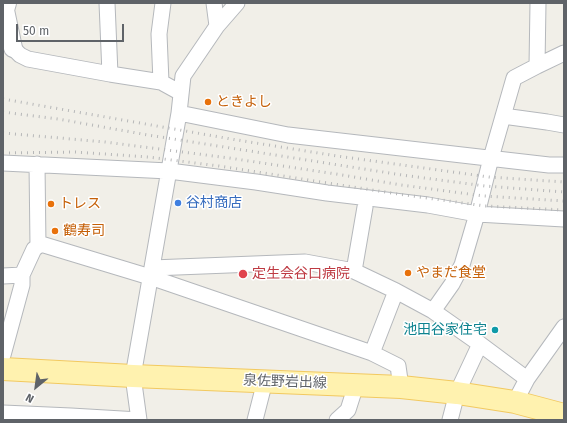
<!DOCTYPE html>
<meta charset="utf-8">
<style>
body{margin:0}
#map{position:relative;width:567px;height:423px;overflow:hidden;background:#f1efe8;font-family:"Fira Sans",sans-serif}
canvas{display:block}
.frame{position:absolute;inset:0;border:4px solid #5f6368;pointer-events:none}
.north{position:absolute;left:16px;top:367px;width:40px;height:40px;-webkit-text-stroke:3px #fff;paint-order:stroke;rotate:209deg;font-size:11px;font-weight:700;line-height:16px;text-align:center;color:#5f6368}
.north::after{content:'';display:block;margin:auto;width:14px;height:18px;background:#5f6368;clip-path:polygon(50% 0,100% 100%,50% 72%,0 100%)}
.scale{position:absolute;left:16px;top:24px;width:108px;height:18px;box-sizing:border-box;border:2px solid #5f6368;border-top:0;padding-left:5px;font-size:12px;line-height:14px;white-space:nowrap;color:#5f6368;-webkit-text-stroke:3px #fff;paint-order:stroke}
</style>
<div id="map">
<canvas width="567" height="423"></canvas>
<div class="frame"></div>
<div class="north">N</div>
<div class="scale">50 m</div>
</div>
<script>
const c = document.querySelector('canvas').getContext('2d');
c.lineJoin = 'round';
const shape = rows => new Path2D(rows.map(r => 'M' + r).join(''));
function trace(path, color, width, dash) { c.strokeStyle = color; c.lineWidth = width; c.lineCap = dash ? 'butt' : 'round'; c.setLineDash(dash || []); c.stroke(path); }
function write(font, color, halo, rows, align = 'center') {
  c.font = font + ' "Fira Sans","Noto Sans JP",sans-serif'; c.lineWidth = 3; c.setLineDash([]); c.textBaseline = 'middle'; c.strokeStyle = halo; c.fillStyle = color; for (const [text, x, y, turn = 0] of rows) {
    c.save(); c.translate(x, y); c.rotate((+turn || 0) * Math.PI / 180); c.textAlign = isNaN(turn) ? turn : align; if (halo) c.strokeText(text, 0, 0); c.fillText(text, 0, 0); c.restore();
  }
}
const minor = shape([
 [107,3,110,74],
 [214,3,217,26],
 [13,48,20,55,28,59,110,74,161,82,181,93],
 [537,66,538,3],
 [161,82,159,34,163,3],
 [179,113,288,135,549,165,564,165],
 [503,116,547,122,564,125],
 [3,163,169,171,256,182,327,193,428,205,477,214,564,219],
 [37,164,38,246],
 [152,268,305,262,354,271,396,291,433,311,480,344,527,379,515,402],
 [354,271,365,207],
 [3,276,22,275,34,249,41,244,150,277,372,353,398,366,401,387],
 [433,311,452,284,462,265,477,214,491,158,514,78,537,66,564,53],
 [372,353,396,291],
 [3,355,22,285,22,275],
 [527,379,564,327],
 [3,413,71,416,139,420],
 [139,420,133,376,179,113,183,76,217,26,237,3],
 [255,420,265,381],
 [337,420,348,410,356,385],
 [450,420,457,393,480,344]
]);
const tertiary = shape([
 [7,3,5,10,13,48]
]);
const primary = shape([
 [3,369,133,376,401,387,457,393,515,402,564,415]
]);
const rail = shape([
 [3,99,231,139,337,156,489,177,564,182],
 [3,112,58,119,148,135,402,175,485,186,564,192],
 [3,133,105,142,229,158,336,174,401,185,484,196,564,201],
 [3,153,75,152,148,157,219,166,398,194,485,206,564,210]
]);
const markers = [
 [208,102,4,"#e8710a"],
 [178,203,4,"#3f7fe0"],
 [51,204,4,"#e8710a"],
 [55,231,4,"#e8710a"],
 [408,273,4,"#e8710a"],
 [243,274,5,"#e0444e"],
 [495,330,4,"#0f9aa8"]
];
const foodNames = [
 ["ときよし",216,102],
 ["トレス",59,204],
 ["鶴寿司",63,231],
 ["やまだ食堂",416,273]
];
const shopNames = [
 ["谷村商店",186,203]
];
const healthNames = [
 ["定生会谷口病院",252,274]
];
const cultureNames = [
 ["池田谷家住宅",487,330]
];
const streetNames = [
 ["泉佐野岩出線",285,382,2]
];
trace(minor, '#b5b8bc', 17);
trace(tertiary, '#b5b8bc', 20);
trace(primary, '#f2c960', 24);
trace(minor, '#fff', 15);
trace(tertiary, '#fff', 18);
trace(primary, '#fff2af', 22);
trace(rail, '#b6b7b8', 3, [1, 5]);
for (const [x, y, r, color] of markers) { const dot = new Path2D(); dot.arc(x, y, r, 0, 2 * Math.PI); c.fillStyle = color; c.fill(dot); trace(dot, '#fff', 1.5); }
write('14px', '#c56008', '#fff', foodNames, 'left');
write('14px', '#366cbe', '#fff', shopNames, 'left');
write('14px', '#be3a42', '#fff', healthNames, 'left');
write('14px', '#0d838f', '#fff', cultureNames, 'right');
write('14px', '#5f6368', '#fff', streetNames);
</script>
